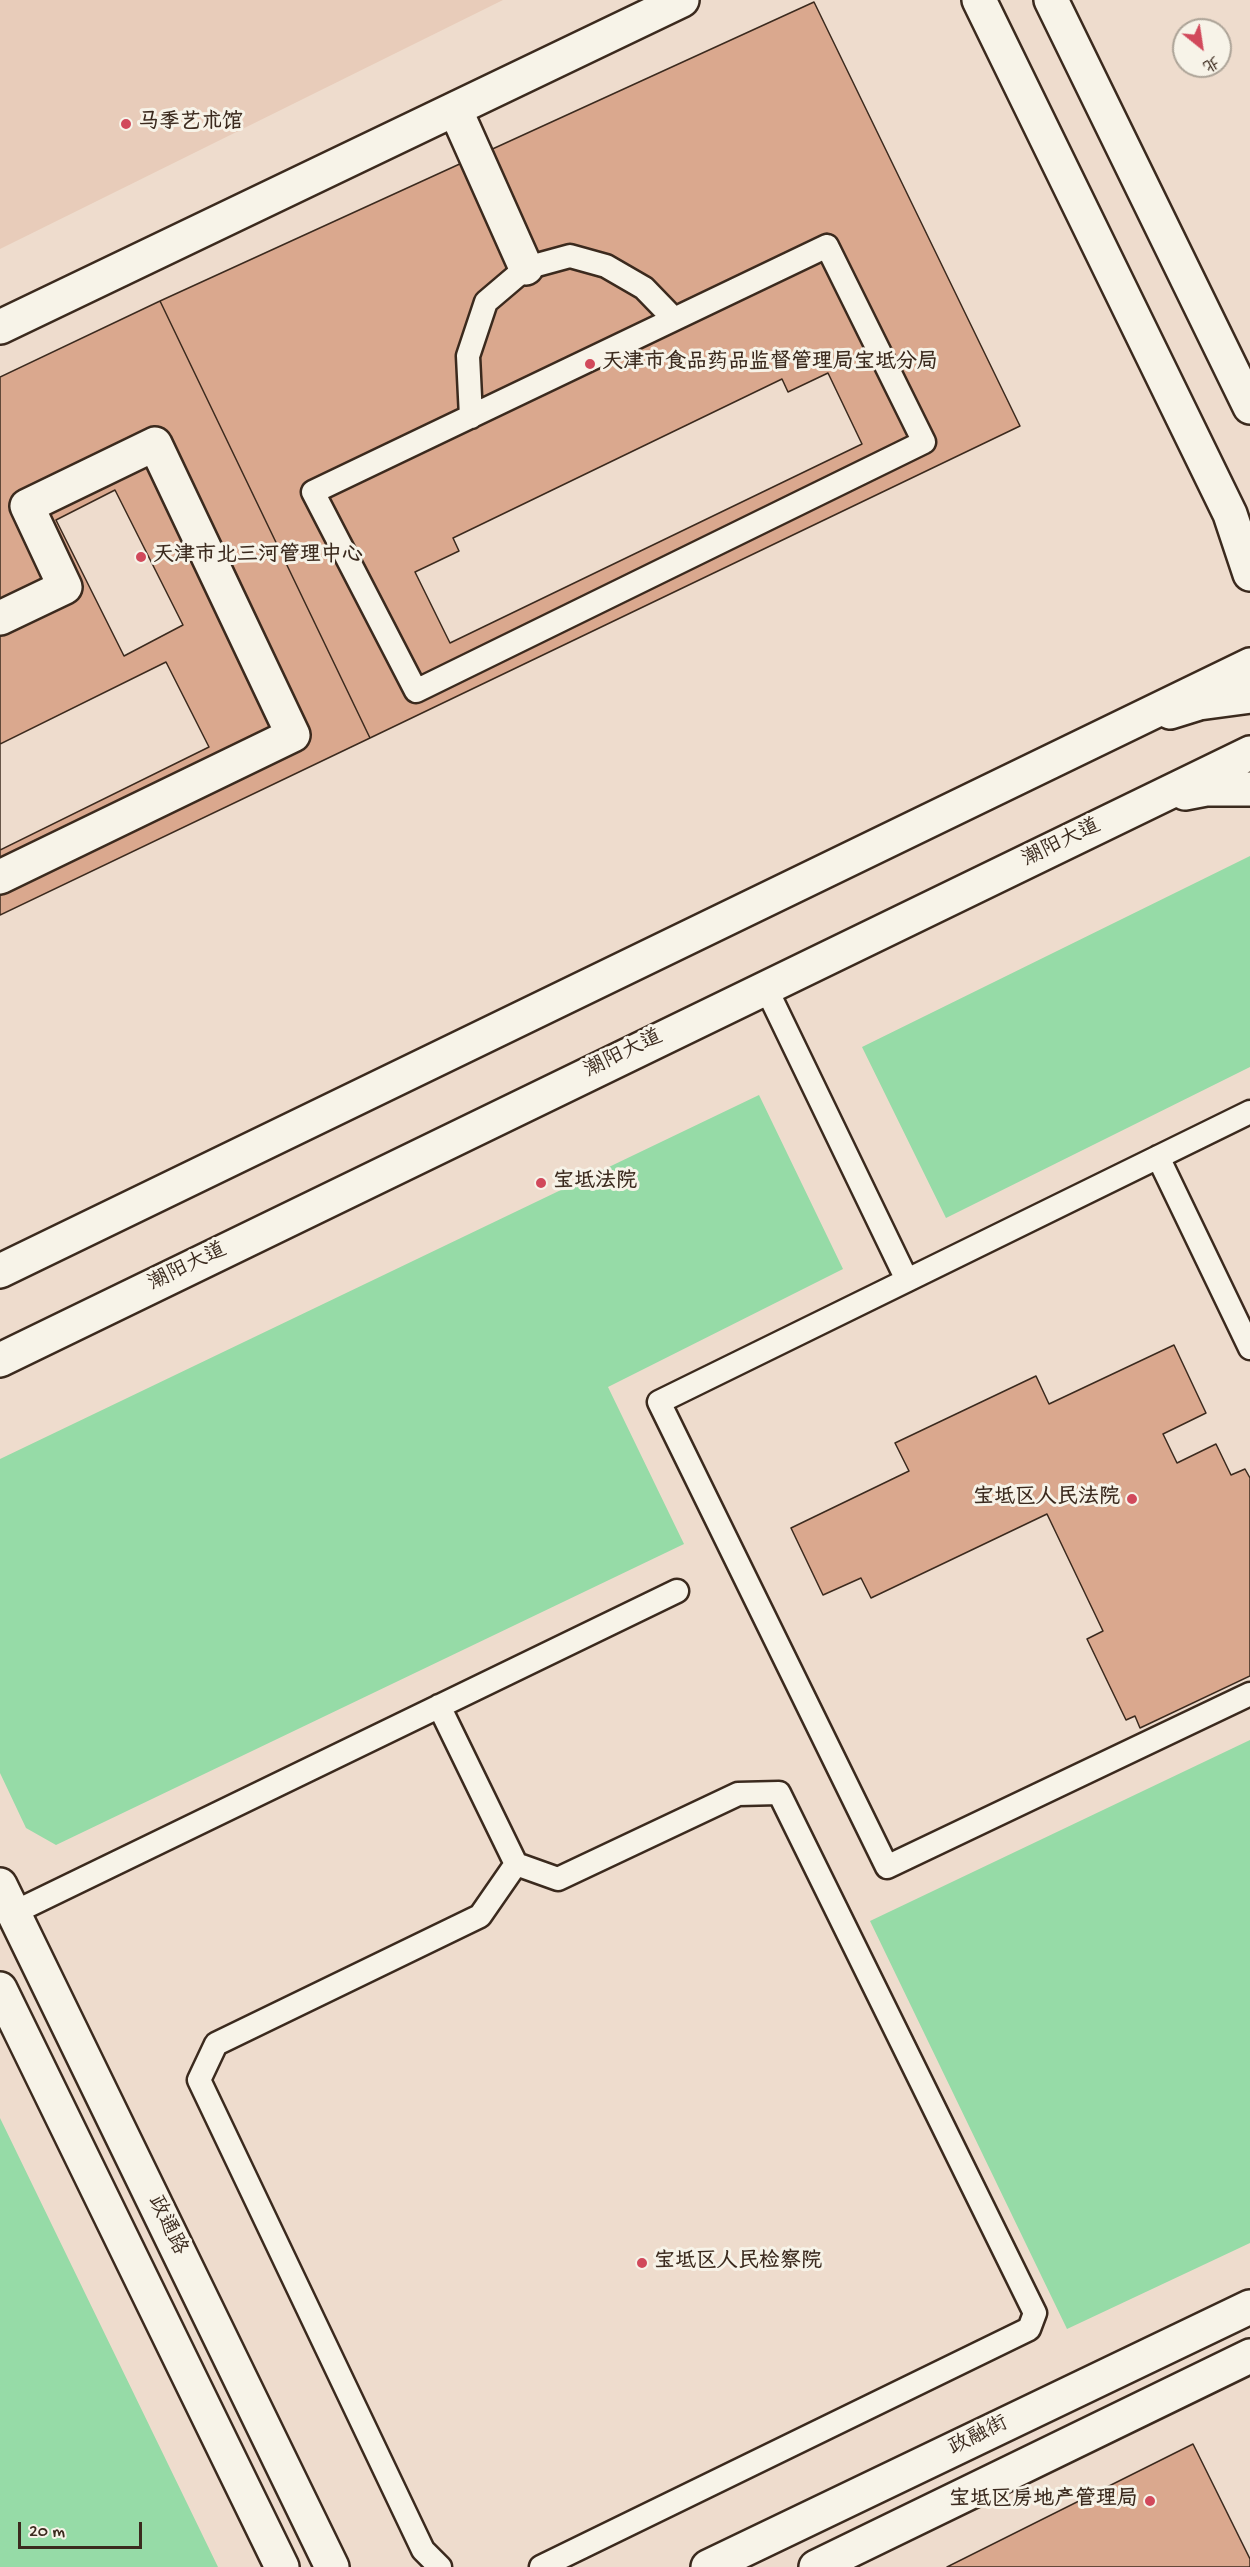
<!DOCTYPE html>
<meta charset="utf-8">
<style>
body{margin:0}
#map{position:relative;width:1250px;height:2567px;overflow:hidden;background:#eedccd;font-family:"Gochi Hand","LXGW WenKai TC",sans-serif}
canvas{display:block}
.north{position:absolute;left:1172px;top:18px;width:60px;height:60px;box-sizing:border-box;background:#f7f3e8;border:2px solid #aca397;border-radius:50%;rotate:150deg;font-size:16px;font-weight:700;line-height:24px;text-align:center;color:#3b2a1e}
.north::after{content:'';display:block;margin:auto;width:21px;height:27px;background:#d1495b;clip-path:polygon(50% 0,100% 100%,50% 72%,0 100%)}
.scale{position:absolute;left:18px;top:2522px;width:124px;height:27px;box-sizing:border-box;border:3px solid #3b2a1e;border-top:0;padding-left:8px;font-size:18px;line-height:21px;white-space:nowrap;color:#3b2a1e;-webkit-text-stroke:4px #f7f3e8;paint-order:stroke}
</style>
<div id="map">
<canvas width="1250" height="2567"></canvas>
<div class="north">北</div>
<div class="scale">20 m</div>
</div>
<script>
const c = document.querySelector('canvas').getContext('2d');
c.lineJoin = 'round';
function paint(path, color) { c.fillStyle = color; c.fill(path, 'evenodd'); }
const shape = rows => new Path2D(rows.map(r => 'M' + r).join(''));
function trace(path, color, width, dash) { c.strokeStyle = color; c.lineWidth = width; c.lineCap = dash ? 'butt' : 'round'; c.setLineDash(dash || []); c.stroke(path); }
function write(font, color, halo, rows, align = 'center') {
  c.font = font + ' "Gochi Hand","LXGW WenKai TC",sans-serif'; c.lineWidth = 6; c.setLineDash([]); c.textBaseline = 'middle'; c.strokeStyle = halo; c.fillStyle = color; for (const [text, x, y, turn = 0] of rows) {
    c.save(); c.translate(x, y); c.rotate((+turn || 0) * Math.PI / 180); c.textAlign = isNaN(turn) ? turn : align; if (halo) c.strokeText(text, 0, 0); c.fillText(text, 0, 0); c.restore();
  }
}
const built = shape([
 [0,0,503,0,0,249]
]);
const green = shape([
 [1250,856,1250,1067,946,1218,862,1047],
 [759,1095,843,1269,608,1387,684,1544,56,1845,26,1828,0,1773,0,1459],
 [1250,1740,1250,2243,1067,2329,870,1921],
 [0,2118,218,2567,0,2567]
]);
const building = shape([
 [814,2,1020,426,370,738,160,301,814,2],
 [160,301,370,738,0,915,0,377,160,301],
 [828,373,862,444,450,643,415,572,459,551,453,538,782,379,788,392,828,373],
 [115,490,183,625,124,656,56,520,115,490],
 [166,662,209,747,0,850,0,744,166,662],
 [1174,1345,1206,1413,1163,1434,1177,1463,1216,1444,1231,1475,1245,1469,1250,1478,1250,1676,1140,1728,1135,1716,1126,1720,1087,1639,1103,1631,1047,1514,871,1598,861,1578,823,1595,791,1528,909,1471,895,1443,1036,1376,1049,1404,1174,1345],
 [1193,2444,1250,2559,1250,2567,947,2567,1193,2444]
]);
const lane = shape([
 [827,246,924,442,416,691,313,492,827,246],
 [471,417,468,356,486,302,526,268,570,256,606,266,644,288,674,319],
 [765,986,907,1280],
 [1250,1112,659,1402,887,1867,1250,1694],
 [1158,1157,1250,1348],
 [439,1706,516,1864,558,1879,738,1794,779,1793,1035,2313,1029,2329,541,2567],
 [13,1913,677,1591],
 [440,2567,423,2550,199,2080,216,2044,480,1916,516,1864]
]);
const street = shape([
 [455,109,526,268],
 [0,327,682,0],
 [0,618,65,587,27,506,155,444,293,735,0,877]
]);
const secondary = shape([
 [979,0,1230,514,1250,574],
 [1051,0,1250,407],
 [0,1885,332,2567],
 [0,1989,282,2567],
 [708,2567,1250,2307],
 [816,2567,1250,2356]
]);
const primary = shape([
 [1170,712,1199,703,1250,696]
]);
const highway = shape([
 [1185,793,1206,789,1250,789],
 [0,1271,1250,665],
 [0,1360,1250,753]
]);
const markers = [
 [126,124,6,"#d1495b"],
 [590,364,6,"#d1495b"],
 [141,557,6,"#d1495b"],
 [541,1183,6,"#d1495b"],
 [1132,1499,6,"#d1495b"],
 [642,2263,6,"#d1495b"],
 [1150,2501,6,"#d1495b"]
];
const poiNames = [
 ["马季艺术馆",138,124],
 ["天津市食品药品监督管理局宝坻分局",602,364],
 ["天津市北三河管理中心",153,557],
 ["宝坻法院",553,1183],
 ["宝坻区人民法院",1120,1499,"right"],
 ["宝坻区人民检察院",654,2263],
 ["宝坻区房地产管理局",1138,2501,"right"]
];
const streetNames = [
 ["潮阳大道",1062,844,-26],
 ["潮阳大道",624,1055,-26],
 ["潮阳大道",188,1268,-26],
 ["政通路",166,2226,64],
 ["政融街",979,2437,-26]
];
paint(built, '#e8ccba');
paint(green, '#96dba7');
paint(building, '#daa88e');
trace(building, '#3b2a1e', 1.5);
trace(lane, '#3b2a1e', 27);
trace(street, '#3b2a1e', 38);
trace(secondary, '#3b2a1e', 38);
trace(primary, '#3b2a1e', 38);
trace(highway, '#3b2a1e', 38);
trace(lane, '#f7f3e8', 22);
trace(street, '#f7f3e8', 33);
trace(secondary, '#f7f3e8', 33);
trace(primary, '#f7f3e8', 33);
trace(highway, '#f7f3e8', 33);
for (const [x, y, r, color] of markers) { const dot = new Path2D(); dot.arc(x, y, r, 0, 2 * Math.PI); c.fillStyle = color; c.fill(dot); trace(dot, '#f7f3e8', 2); }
write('bold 21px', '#3b2a1e', '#f7f3e8', poiNames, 'left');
write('21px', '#3b2a1e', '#f7f3e8', streetNames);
</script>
